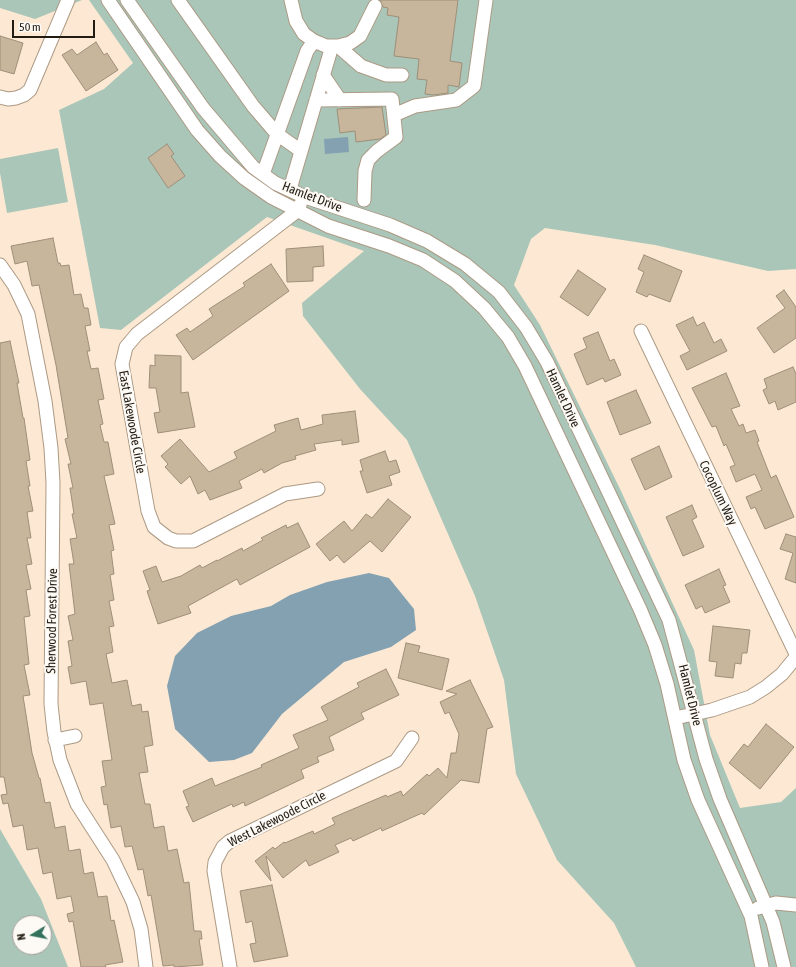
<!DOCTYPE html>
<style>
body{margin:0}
#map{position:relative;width:796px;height:967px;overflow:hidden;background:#fde9d3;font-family:"Asap Condensed",sans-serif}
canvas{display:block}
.north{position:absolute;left:12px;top:915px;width:40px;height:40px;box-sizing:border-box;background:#fdf9f5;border:1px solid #a5a09a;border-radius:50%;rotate:260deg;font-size:11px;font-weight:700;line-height:16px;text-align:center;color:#211b12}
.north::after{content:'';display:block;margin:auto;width:14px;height:18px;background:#33715c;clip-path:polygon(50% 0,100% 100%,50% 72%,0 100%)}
.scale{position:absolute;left:12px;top:20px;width:83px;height:18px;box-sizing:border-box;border:2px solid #211b12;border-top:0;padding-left:5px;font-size:12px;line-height:14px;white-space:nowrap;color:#211b12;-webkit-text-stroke:3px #fdf9f5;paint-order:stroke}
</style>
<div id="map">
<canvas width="796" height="967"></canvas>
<div class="north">N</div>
<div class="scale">50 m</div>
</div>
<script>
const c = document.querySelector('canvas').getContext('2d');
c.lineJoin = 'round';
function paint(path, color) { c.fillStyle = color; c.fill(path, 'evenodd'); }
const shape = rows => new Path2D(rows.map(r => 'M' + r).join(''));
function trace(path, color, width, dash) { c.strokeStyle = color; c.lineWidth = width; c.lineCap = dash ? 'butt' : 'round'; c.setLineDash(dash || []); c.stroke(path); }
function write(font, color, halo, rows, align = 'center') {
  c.font = font + ' "Asap Condensed",sans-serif'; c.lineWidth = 4; c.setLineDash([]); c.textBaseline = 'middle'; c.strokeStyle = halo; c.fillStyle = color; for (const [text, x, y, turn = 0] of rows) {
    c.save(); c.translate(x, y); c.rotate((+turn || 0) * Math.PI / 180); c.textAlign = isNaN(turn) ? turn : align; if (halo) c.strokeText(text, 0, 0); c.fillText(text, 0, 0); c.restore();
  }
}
const green = shape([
 [0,0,82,0,35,19,0,8],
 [89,0,796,0,796,269,768,271,655,245,545,228,531,239,514,285,540,325,621,491,694,650,710,735,740,808,781,802,796,788,796,967,636,967,614,923,557,860,516,774,504,680,475,596,407,440,360,389,303,316,302,303,364,251,267,217,121,330,100,328,59,110,104,89,133,63],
 [58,148,68,202,7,213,0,173,0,159],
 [0,829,41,899,68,967,0,967],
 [20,923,44,923,44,947,20,947]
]);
const water = shape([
 [348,137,349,152,325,154,324,139],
 [369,573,389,578,414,609,416,630,391,647,344,662,282,714,252,753,234,760,209,762,175,729,167,686,175,656,197,633,231,616,271,606,290,595,327,582]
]);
const building = shape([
 [380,0,458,0,450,61,462,63,459,87,448,85,448,93,433,95,425,94,427,80,417,79,419,59,394,56,399,17,387,15,388,8,383,7,380,0],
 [0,36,23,43,14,74,0,70,0,36],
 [96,42,104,55,107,53,118,70,86,91,62,55,72,49,77,55,96,42],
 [382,107,386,135,380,139,356,142,355,131,340,133,337,109,382,107],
 [167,144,174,154,171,156,185,176,168,188,148,158,167,144],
 [53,238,58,263,60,263,61,266,69,265,74,295,81,294,84,308,88,308,91,325,85,326,90,351,87,351,91,369,98,368,104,399,98,400,103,424,100,425,104,442,108,442,114,474,104,476,115,524,109,525,114,550,111,551,114,574,110,575,114,600,109,601,114,626,109,627,113,652,106,654,112,683,127,680,132,706,141,704,142,712,148,711,153,745,144,747,148,772,139,773,145,804,150,804,154,828,164,826,168,851,177,849,184,883,189,882,194,931,201,931,202,939,199,939,203,965,174,967,174,965,163,966,151,895,148,896,143,869,138,870,132,846,125,847,121,826,111,828,107,804,104,805,101,787,106,786,102,761,112,760,103,703,90,705,86,681,71,684,68,667,72,666,68,641,73,640,68,616,75,614,69,564,74,564,70,539,77,538,72,514,74,514,70,488,73,488,68,464,71,464,65,439,68,438,56,365,39,285,32,286,27,261,15,264,11,246,53,238],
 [323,246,324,266,313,267,313,281,287,282,286,249,323,246],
 [644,255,682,271,670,302,649,294,647,297,636,292,644,272,638,269,644,255],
 [271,264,289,291,193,360,176,335,187,328,190,332,213,316,209,309,245,286,243,283,271,264],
 [578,270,606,289,588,316,560,297,578,270],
 [784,290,796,307,796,338,774,353,757,328,785,308,776,296,784,290],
 [693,317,697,326,704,322,714,343,721,339,727,351,687,370,680,356,690,351,676,325,693,317],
 [598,332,610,361,614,359,621,375,605,382,603,378,587,385,574,354,587,348,583,338,598,332],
 [10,341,19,383,17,383,23,418,24,418,30,460,26,461,30,486,28,486,33,511,27,512,31,538,27,538,32,564,26,565,31,589,26,590,30,616,24,617,29,664,24,665,30,695,23,696,27,721,32,753,39,778,40,778,45,803,50,802,55,828,65,826,69,851,80,849,84,874,93,872,98,897,107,896,111,921,114,920,123,962,105,965,106,967,81,967,73,921,69,922,67,914,74,912,71,896,57,899,52,872,43,874,38,848,27,850,23,825,13,827,8,803,3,804,1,795,7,794,4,777,0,777,0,343,10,341],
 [155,355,181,356,181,393,188,392,195,427,158,433,154,413,160,412,156,388,149,388,150,365,155,366,155,355],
 [793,367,796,374,796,402,778,410,775,401,769,404,763,390,767,388,764,379,793,367],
 [726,373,740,406,731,409,739,426,743,424,746,433,755,430,759,441,757,442,771,478,776,475,794,517,765,529,755,507,751,509,746,497,762,490,755,474,736,482,730,467,735,465,726,444,724,446,716,426,712,427,692,388,726,373],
 [636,390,651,423,620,435,607,402,636,390],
 [355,411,359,442,342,445,342,440,314,444,316,450,295,456,296,459,282,463,264,473,262,469,239,481,242,488,210,500,205,490,198,494,190,476,181,484,165,467,168,464,161,456,180,439,209,472,237,458,234,452,276,431,274,425,298,418,301,430,323,424,322,415,355,411],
 [659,446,672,477,645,490,631,459,659,446],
 [385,451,389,462,396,460,400,472,389,476,392,485,367,493,360,471,363,471,360,460,385,451],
 [388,499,411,517,382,552,370,541,344,563,337,555,330,561,316,544,344,521,352,531,366,514,372,518,388,499],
 [692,505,697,517,692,520,704,547,683,556,666,517,692,505],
 [298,523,310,547,240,585,237,579,188,606,191,613,158,624,147,591,150,590,143,571,156,566,162,582,181,576,200,565,202,568,217,560,217,561,242,548,243,551,263,540,261,538,286,525,287,528,298,523],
 [786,534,796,537,796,583,785,579,793,553,780,549,786,534],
 [719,569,726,585,723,586,730,602,705,613,702,606,696,609,685,585,719,569],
 [713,626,750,630,747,653,742,653,741,664,735,663,733,678,715,676,717,662,709,661,713,626],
 [406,643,420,646,418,652,449,659,442,690,398,678,406,643],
 [386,669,399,695,361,713,364,719,329,737,334,750,317,757,319,762,301,770,304,778,245,806,244,802,233,807,232,804,193,822,186,807,189,806,183,791,212,778,215,786,262,767,261,765,299,748,293,735,328,720,321,707,359,687,357,683,386,669],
 [470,680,493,727,487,729,479,783,461,780,424,815,422,813,382,831,381,828,353,841,351,838,335,845,339,852,309,866,306,860,283,878,266,856,271,881,255,861,273,847,275,849,284,842,285,843,313,831,314,834,335,824,332,818,386,795,387,797,401,791,403,796,427,774,429,776,438,768,447,778,451,753,456,753,459,734,449,712,445,714,440,702,457,694,446,691,470,680],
 [766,724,794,747,760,789,729,763,744,744,748,747,766,724],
 [272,885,288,956,254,962,250,944,256,943,252,921,246,923,240,891,272,885]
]);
const minor = shape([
 [108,0,197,130,220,156,244,178,271,197,328,226,389,246,423,260,455,281,484,308,508,337,525,366,640,609,655,645,667,684,684,760,698,800,751,916,762,967],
 [127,0,203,108,253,167,275,183,305,197,390,225,427,241,465,264,499,292,526,327,547,362,669,620,706,759,720,799,773,922,784,967],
 [178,0,253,106,277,134,301,151],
 [291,0,296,21,304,34,314,41,326,46,338,46,350,43,360,36,375,6],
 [338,46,361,66,386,75,402,75],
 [323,75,340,100],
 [0,97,8,99,16,98,24,95,30,90,68,0],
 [316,100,392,99,396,137,377,151,368,160,365,171,364,200],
 [394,115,415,106,456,100,474,86,486,0],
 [263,174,307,51,314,41],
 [290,189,332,46],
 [300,205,297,211,137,334,126,347,122,364,148,511,154,527,168,538,176,541,193,541,285,494,318,489],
 [0,265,14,285,28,314,45,401,51,448,53,483,51,704,54,732,60,760,77,804,113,860,133,902,141,929,146,967],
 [641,331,796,654],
 [675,718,712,710,750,697,766,687,782,674,796,657],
 [55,740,75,736],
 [758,908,776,903,796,905],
 [230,967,214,871,215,862,223,847,230,841,396,761,412,738]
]);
const streetNames = [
 ["Hamlet Drive",312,197,21],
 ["Hamlet Drive",563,398,65],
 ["East Lakewoode Circle",132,422,80],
 ["Cocoplum Way",718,493,64],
 ["Sherwood Forest Drive",52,621,-89],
 ["Hamlet Drive",690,695,76],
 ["West Lakewoode Circle",277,819,-27]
];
paint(green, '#a9c6b8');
paint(water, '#84a1b1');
paint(building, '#c7b59c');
trace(building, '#9f8f79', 1);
trace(minor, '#ac9a85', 15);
trace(minor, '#fff', 13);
write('13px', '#211b12', '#fdf9f5', streetNames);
</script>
